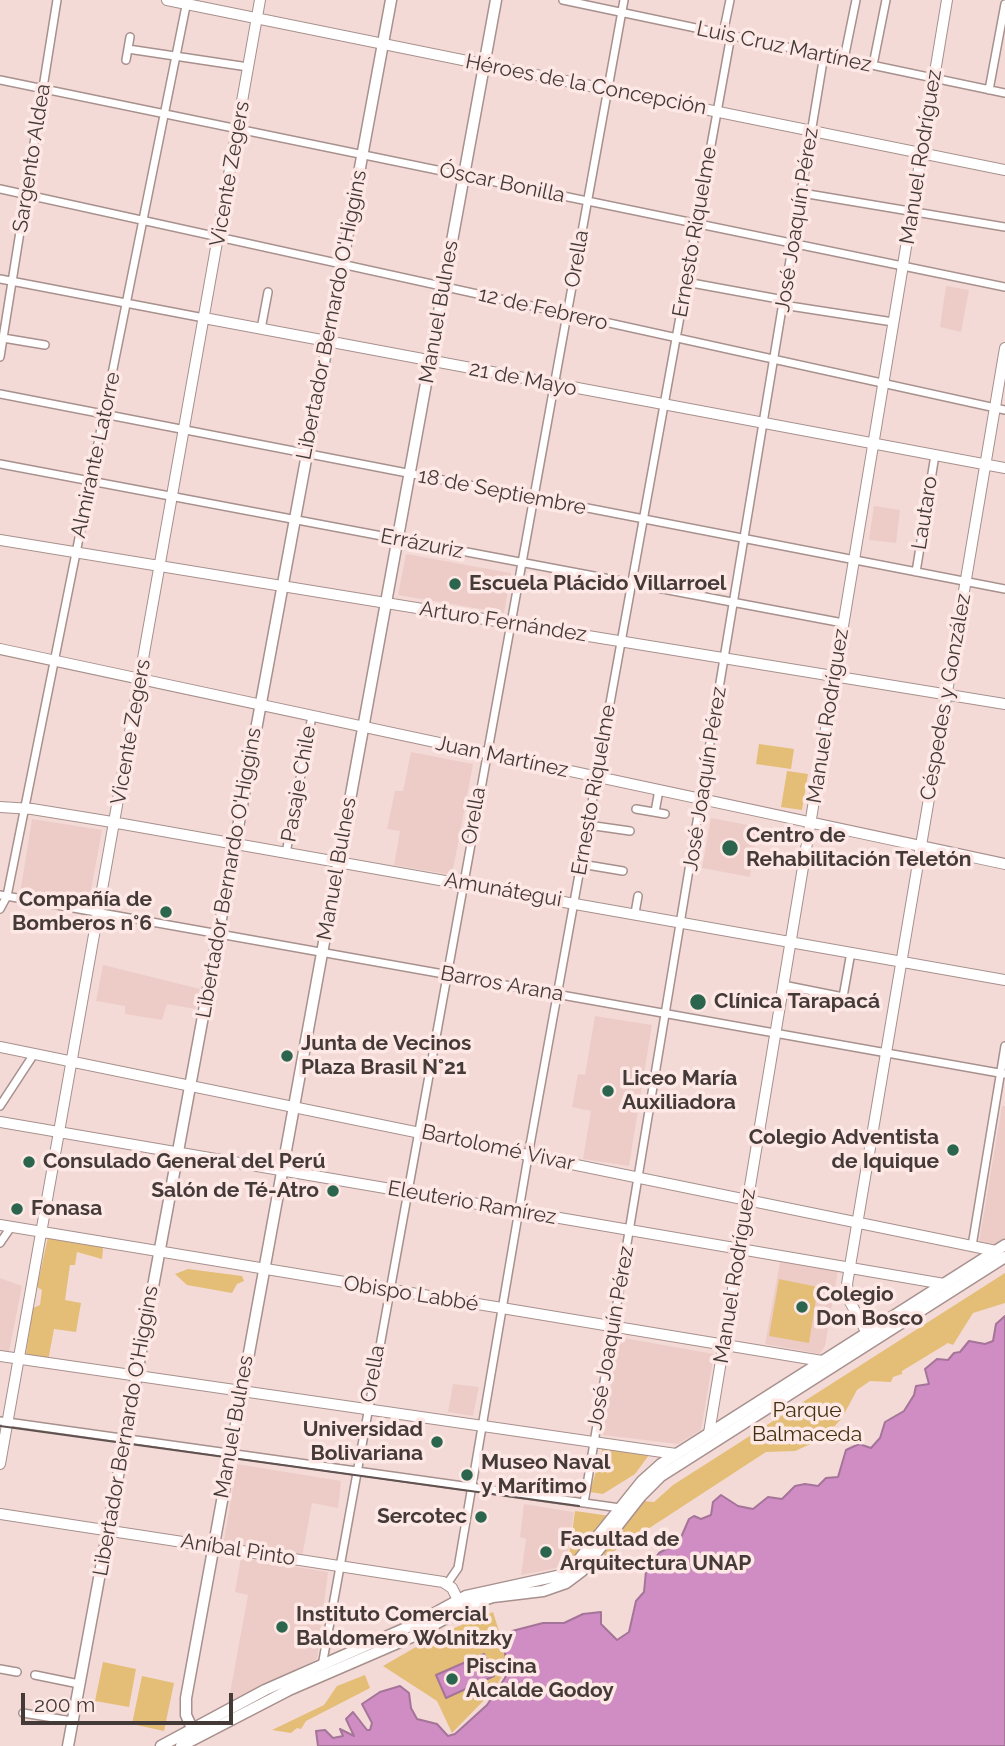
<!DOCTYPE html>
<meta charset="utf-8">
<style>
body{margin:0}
#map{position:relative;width:1005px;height:1746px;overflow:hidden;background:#f3dad6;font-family:Raleway,sans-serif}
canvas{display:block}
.scale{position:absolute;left:21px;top:1693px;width:212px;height:32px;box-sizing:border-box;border:4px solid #443a38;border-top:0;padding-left:9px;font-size:21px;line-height:24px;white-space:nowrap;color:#443a38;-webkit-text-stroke:5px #fde8e5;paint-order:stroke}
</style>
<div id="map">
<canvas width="1005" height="1746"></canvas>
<div class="scale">200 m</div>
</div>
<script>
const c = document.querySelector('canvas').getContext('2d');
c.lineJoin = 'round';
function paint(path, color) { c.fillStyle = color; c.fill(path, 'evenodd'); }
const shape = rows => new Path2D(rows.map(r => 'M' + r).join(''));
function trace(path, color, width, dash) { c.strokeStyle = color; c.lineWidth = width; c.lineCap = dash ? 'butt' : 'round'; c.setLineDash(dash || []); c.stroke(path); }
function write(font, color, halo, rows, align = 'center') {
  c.font = font + ' Raleway,sans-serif'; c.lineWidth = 7; c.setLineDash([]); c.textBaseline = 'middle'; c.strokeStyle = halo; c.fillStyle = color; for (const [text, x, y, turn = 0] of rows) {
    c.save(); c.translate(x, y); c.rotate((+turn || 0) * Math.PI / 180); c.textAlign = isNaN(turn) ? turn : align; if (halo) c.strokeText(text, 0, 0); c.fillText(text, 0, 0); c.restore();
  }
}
const built = shape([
 [946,286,969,290,961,332,940,327],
 [874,506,900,510,896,543,869,540],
 [406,554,511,573,504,613,398,595],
 [411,752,473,764,452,875,394,865,400,831,387,829,395,791,403,791],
 [711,818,758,827,750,877,702,868],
 [32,819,102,830,88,907,20,894],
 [103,965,200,989,195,1009,167,1004,162,1020,125,1014,125,1006,96,1001],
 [595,1016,652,1025,629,1166,583,1159,591,1111,572,1107,578,1074,585,1075],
 [1002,1106,1005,1106,1005,1240,999,1245,979,1242],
 [780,1262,838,1270,825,1346,820,1354,765,1344],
 [0,1278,22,1286,9,1352,0,1350],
 [618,1337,714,1354,701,1430,678,1444,603,1435],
 [453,1384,479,1387,473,1416,448,1412],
 [237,1464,341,1481,338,1508,312,1503,302,1557,223,1546],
 [524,1504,574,1512,566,1566,521,1575,526,1539,520,1537],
 [241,1558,328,1572,317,1659,228,1704,248,1595,235,1592]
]);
const green = shape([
 [759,744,794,749,791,769,756,764],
 [787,771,808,774,802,810,781,807],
 [48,1237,101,1244,103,1249,102,1259,77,1252,75,1265,70,1265,65,1300,81,1303,76,1332,54,1329,48,1361,26,1354,33,1308,40,1305,42,1290,37,1287],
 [188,1269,242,1276,244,1281,237,1284,232,1293,187,1285,175,1274],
 [1005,1273,1005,1303,973,1313,953,1345,948,1343,902,1371,902,1374,893,1377,891,1382,870,1381,857,1390,842,1418,824,1438,795,1451,766,1452,605,1557,602,1552,643,1501,654,1502,673,1485],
 [779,1279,818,1287,809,1343,769,1336],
 [603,1447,649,1455,635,1474,603,1494,590,1492],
 [575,1511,610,1516,572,1562,568,1562],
 [493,1612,505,1650,506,1669,494,1690,452,1733,437,1701,383,1666,435,1636],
 [103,1662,136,1669,129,1707,95,1701],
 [365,1675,370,1688,306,1721,301,1729,297,1728,291,1733,272,1730,324,1705,337,1686],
 [142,1676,174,1683,164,1731,132,1724]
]);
const water = shape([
 [1005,1316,1005,1746,318,1746,316,1731,325,1730,333,1738,343,1736,340,1729,354,1736,346,1719,353,1712,367,1730,370,1730,372,1723,362,1704,380,1692,400,1686,409,1693,411,1708,417,1719,437,1724,448,1736,455,1734,487,1705,505,1678,508,1670,503,1642,512,1631,543,1623,564,1623,583,1614,601,1612,601,1624,617,1640,629,1632,636,1601,644,1592,646,1571,659,1553,679,1542,689,1519,694,1516,701,1519,711,1515,713,1502,721,1495,738,1506,753,1509,768,1497,782,1499,795,1486,805,1484,818,1486,826,1478,838,1477,846,1450,859,1444,871,1448,880,1438,885,1422,904,1411,914,1395,916,1386,929,1384,925,1369,937,1359,948,1360,954,1353,960,1352,969,1341,985,1344,993,1341,996,1324,1005,1316],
 [484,1654,494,1676,446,1698,436,1675,484,1654]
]);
const street = shape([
 [563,0,1005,93],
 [723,34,730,0],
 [128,49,248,67],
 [844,59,856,0],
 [126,60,130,37],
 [873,65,886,0],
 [0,80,1005,287],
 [989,90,1005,4],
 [0,189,1005,410],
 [802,193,1005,227],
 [0,279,204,318],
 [686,282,784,300],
 [783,305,893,322],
 [261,329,268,292],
 [3,338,45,345],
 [0,357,57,0],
 [0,394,1005,589],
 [0,464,843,623],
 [916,572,935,455],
 [636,809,665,814],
 [655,812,659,790],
 [588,825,630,831],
 [286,853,312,716],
 [581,864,623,871],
 [0,895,1005,1074],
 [0,909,7,896,187,1],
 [635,913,638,896],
 [783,985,843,997,851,952],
 [0,1106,34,1054],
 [0,1243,11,1227],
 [972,1246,1005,1046],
 [0,1421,620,1508],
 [584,1503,824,55],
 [447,1584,458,1568,530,1145,731,35],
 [322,1666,624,0],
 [0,1669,17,1672],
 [35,1675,79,1684],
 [23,1713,72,1721]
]);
const secondary = shape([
 [167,0,1005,170],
 [204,318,1005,468],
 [0,540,1005,704],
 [0,649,1005,864],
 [0,807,32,809,106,821,1005,980],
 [0,1047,996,1251],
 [0,1122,944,1284],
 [0,1225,822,1361],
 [867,1333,849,1300,847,1284,1005,348],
 [0,1356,676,1454],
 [709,1433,947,0],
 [0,1464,260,0],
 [0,1514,443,1582,452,1588,461,1606]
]);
const primary = shape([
 [196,1737,186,1715,186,1698,496,0],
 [68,1746,391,0],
 [161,1746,265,1690,415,1624,466,1596,562,1575,577,1562,642,1481,661,1464,1005,1245],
 [181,1746,289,1690,414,1636,471,1604,493,1597,543,1591,566,1583,582,1571,641,1496,661,1476,1005,1257]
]);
const tram = shape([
 [0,1426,579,1506]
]);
const markers = [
 [455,584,7,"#2c654e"],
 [730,848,9,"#2c654e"],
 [166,912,7,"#2c654e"],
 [698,1002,9,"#2c654e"],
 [287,1056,7,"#2c654e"],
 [608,1091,7,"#2c654e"],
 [953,1150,7,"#2c654e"],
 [29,1162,7,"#2c654e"],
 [333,1191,7,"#2c654e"],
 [17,1209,7,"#2c654e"],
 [802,1307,7,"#2c654e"],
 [437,1442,7,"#2c654e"],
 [467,1475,7,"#2c654e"],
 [481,1517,7,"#2c654e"],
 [546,1552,7,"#2c654e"],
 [282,1627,7,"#2c654e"],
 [452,1679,7,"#2c654e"]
];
const streetNames = [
 ["Luis Cruz Martínez",784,47,12],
 ["Héroes de la Concepción",586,85,11],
 ["Manuel Rodríguez",921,157,-81],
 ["Sargento Aldea",32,158,-81],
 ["Vicente Zegers",230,174,-80],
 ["Óscar Bonilla",502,183,12],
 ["José Joaquín Pérez",797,220,-81],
 ["Ernesto Riquelme",695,232,-80],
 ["Orella",577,259,-80],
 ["12 de Febrero",543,309,13],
 ["Manuel Bulnes",439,312,-80],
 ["Libertador Bernardo O'Higgins",332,315,-79],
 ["21 de Mayo",523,379,11],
 ["Almirante Latorre",96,455,-78],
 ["18 de Septiembre",502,492,11],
 ["Lautaro",925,513,-81],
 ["Errázuriz",422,544,11],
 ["Arturo Fernández",503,622,9],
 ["Céspedes y González",946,697,-80],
 ["Manuel Rodríguez",828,716,-81],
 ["Vicente Zegers",131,732,-80],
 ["Juan Martínez",502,757,12],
 ["José Joaquín Pérez",705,779,-81],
 ["Pasaje Chile",299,784,-80],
 ["Ernesto Riquelme",594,790,-80],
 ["Orella",474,816,-80],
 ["Manuel Bulnes",337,869,-80],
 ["Libertador Bernardo O'Higgins",229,873,-80],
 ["Amunátegui",503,890,10],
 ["Barros Arana",502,984,10],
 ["Bartolomé Vivar",498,1148,12],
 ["Eleuterio Ramírez",472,1203,10],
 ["Manuel Rodríguez",735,1276,-81],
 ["Obispo Labbé",411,1294,9],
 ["José Joaquín Pérez",611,1338,-80],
 ["Orella",373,1374,-80],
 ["Manuel Bulnes",234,1427,-80],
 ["Libertador Bernardo O'Higgins",126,1431,-80],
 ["Aníbal Pinto",238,1550,9]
];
const poiNames = [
 ["Escuela Plácido Villarroel",469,584],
 ["Centro de",746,836],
 ["Rehabilitación Teletón",746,860],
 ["Compañía de",152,900,"right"],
 ["Bomberos n°6",152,924,"right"],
 ["Clínica Tarapacá",714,1002],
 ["Junta de Vecinos",301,1044],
 ["Plaza Brasil N°21",301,1068],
 ["Liceo María",622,1079],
 ["Auxiliadora",622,1103],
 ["Colegio Adventista",939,1138,"right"],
 ["de Iquique",939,1162,"right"],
 ["Consulado General del Perú",43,1162],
 ["Salón de Té-Atro",319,1191,"right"],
 ["Fonasa",31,1209],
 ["Colegio",816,1295],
 ["Don Bosco",816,1319],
 ["Universidad",423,1430,"right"],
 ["Bolivariana",423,1454,"right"],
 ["Museo Naval",481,1463],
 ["y Marítimo",481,1487],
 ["Sercotec",467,1517,"right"],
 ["Facultad de",560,1540],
 ["Arquitectura UNAP",560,1564],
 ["Instituto Comercial",296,1615],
 ["Baldomero Wolnitzky",296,1639],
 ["Piscina",466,1667],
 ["Alcalde Godoy",466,1691]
];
const parkNames = [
 ["Parque",807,1411],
 ["Balmaceda",807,1435]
];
paint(built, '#edccc7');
paint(green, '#e4be77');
paint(water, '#cf8dc3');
trace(water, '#a57499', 2);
trace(street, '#a7908d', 10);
trace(secondary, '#a7908d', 12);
trace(primary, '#a7908d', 13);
trace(street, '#fff', 7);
trace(secondary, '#fff', 10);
trace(primary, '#fff', 10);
trace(tram, '#5f5250', 2);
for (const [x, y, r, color] of markers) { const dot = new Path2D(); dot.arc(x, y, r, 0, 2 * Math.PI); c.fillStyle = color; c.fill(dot); trace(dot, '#fde8e5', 2.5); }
write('21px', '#443a38', '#fde8e5', streetNames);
write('bold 21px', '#443a38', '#fde8e5', poiNames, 'left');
write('21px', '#42310e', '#fde8e5', parkNames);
</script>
